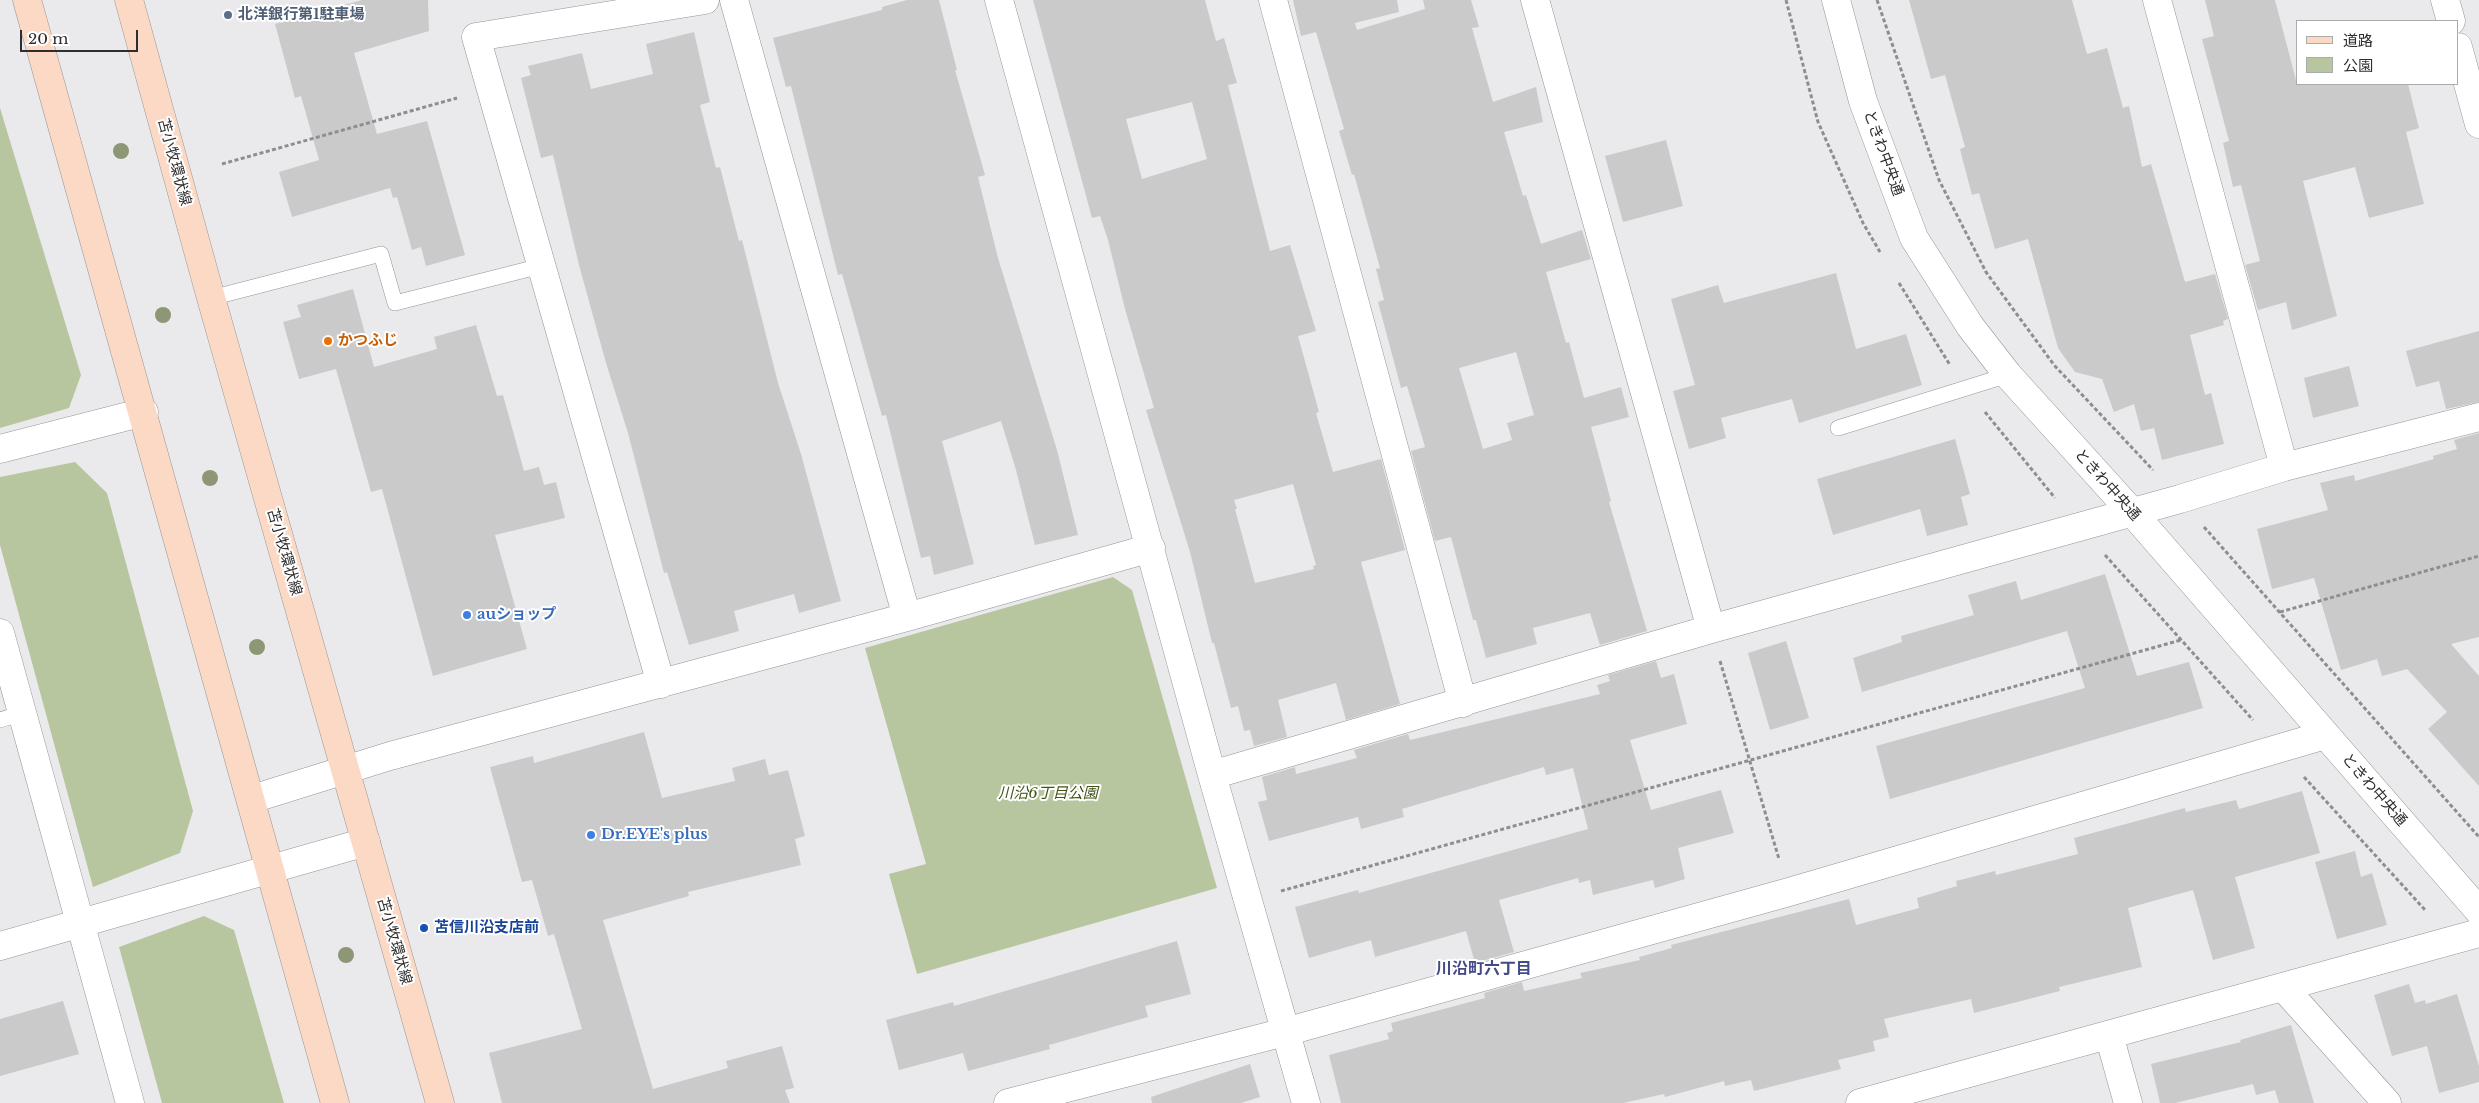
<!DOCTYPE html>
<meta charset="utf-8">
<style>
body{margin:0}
#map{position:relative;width:2479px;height:1103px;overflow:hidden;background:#eaeaec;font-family:"Libre Baskerville","Noto Sans JP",serif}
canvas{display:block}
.legend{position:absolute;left:2296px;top:20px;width:162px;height:65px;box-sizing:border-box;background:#fff;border:1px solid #ababac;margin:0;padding:6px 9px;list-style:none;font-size:15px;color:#2e2e2f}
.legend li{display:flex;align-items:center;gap:10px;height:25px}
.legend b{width:25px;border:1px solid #ababac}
.scale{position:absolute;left:20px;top:30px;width:118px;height:22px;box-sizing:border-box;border:2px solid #2e2e2f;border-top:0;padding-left:6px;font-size:15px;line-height:18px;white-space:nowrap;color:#2e2e2f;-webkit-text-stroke:4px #fff;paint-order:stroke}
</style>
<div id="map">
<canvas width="2479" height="1103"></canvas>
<ul class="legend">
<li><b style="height:6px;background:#fcd9c5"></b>道路</li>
<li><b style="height:14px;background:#b8c6a0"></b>公園</li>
</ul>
<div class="scale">20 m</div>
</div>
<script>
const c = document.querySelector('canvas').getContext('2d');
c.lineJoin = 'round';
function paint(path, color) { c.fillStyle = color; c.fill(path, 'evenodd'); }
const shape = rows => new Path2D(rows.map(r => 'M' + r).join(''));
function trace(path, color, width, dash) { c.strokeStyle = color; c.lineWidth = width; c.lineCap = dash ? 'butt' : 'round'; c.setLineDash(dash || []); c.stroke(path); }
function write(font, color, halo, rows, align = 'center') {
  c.font = font + ' "Libre Baskerville","Noto Sans JP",serif'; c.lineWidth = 4; c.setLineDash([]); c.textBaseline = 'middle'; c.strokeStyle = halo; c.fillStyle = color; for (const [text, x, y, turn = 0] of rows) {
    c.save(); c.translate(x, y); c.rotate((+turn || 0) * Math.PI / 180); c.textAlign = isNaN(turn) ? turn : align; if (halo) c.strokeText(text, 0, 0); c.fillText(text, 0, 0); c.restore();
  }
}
const green = shape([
 [0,108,81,375,69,408,0,428],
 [75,462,107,493,193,811,180,853,93,887,0,545,0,477],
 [1113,577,1132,590,1217,888,917,974,889,874,926,864,865,648],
 [204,916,234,930,284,1103,162,1103,119,947]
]);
const building = shape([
 [362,0,428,0,429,31,354,53,377,134,427,121,465,255,426,266,421,247,412,250,397,197,393,198,390,188,292,217,279,172,319,160,301,96,295,98,275,24],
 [907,0,939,0,957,70,955,70,985,175,978,177,998,258,1057,450,1078,535,1035,545,1016,470,1001,421,942,441,974,564,934,575,930,556,921,558,886,415,882,416,842,274,838,275,791,86,786,87,773,38,882,10,882,7],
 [1033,0,1205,0,1216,41,1224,38,1237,83,1228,85,1270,251,1290,245,1316,331,1298,336,1319,412,1316,413,1333,472,1381,459,1405,550,1361,562,1400,704,1346,720,1336,683,1278,700,1287,737,1254,746,1250,730,1244,731,1238,706,1231,708,1214,643,1212,643,1190,552,1146,410,1154,408,1125,309,1108,240,1100,216,1092,218],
 [1192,102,1207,159,1142,179,1126,119],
 [1293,484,1316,565,1313,566,1314,569,1255,583,1235,509,1237,509,1234,500],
 [1293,0,1397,0,1399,12,1355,23,1357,30,1425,9,1423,0,1471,0,1479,27,1472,28,1493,102,1536,87,1543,122,1504,132,1523,196,1526,195,1541,244,1582,230,1591,259,1546,272,1566,343,1569,342,1584,398,1621,387,1629,417,1591,427,1611,501,1609,502,1647,631,1600,645,1590,613,1533,628,1537,644,1486,658,1476,620,1473,620,1451,537,1435,541,1411,451,1425,447,1407,386,1401,388,1378,302,1384,300,1376,269,1380,268,1354,174,1352,175,1339,131,1344,129,1316,32,1301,36],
 [1516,352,1534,415,1507,423,1512,440,1483,449,1459,368],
 [1909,0,2072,0,2087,54,2107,48,2123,108,2129,106,2142,167,2151,164,2185,282,2215,274,2228,319,2223,321,2224,325,2190,335,2205,395,2211,393,2224,444,2162,460,2154,428,2141,431,2134,404,2114,412,2102,379,2075,372,2058,348,2028,239,1995,249,1979,193,1972,195,1963,161,1960,149,1965,147,1945,75,1931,79],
 [2205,0,2275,0,2297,84,2408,84,2419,128,2406,132,2424,204,2369,218,2355,167,2303,181,2337,316,2292,330,2286,302,2258,310,2245,265,2260,261,2241,185,2233,187,2223,143,2229,141,2202,39,2214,36],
 [694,32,710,102,700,105,716,168,720,167,739,241,742,240,778,383,801,454,841,601,799,613,794,594,734,611,739,631,689,645,667,572,664,573,628,433,606,363,579,265,553,155,541,158,521,78,531,75,528,66,582,53,591,89,653,74,646,44],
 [1666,140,1683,206,1623,222,1605,156],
 [1836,273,1856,349,1906,334,1922,385,1799,423,1792,399,1721,418,1726,438,1689,449,1673,391,1695,385,1671,299,1718,285,1724,303],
 [353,289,374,367,437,349,434,337,476,325,497,396,503,395,524,471,539,467,544,485,556,482,565,518,495,535,527,649,433,676,382,489,371,492,336,369,299,379,283,322,301,317,297,305],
 [2479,331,2479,402,2446,409,2439,381,2416,387,2406,351],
 [2349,366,2359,406,2313,418,2304,378],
 [2479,433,2479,637,2451,644,2479,676,2479,786,2428,729,2447,712,2407,669,2382,676,2377,659,2341,670,2314,578,2272,589,2257,529,2328,510,2320,483,2354,475,2355,481,2434,459,2433,456,2457,449,2454,440],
 [1955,439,1970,494,1961,497,1968,525,1927,536,1920,509,1833,535,1817,479],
 [2105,574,2137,676,2189,662,2203,708,1890,799,1876,746,2085,688,2067,631,1862,692,1853,658,1902,642,1901,636,1974,615,1968,595,2016,581,2021,600],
 [1786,641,1809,718,1770,730,1748,653],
 [1656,661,1661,678,1674,674,1687,724,1630,740,1651,810,1721,790,1734,833,1678,848,1685,879,1655,888,1653,880,1593,895,1590,880,1579,883,1578,878,1499,900,1514,952,1475,963,1466,931,1375,957,1371,940,1309,958,1295,907,1358,890,1359,893,1588,829,1573,768,1546,775,1544,767,1402,809,1404,817,1361,829,1358,817,1269,841,1258,802,1267,800,1262,777,1295,767,1296,774,1357,758,1354,750,1408,734,1410,740,1600,694,1597,685,1610,681,1608,675],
 [644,732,662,798,735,781,732,768,765,759,769,775,788,770,805,836,795,839,801,865,688,892,689,896,603,920,653,1089,728,1068,726,1061,782,1046,794,1088,785,1090,790,1103,502,1103,489,1053,582,1029,554,934,548,936,532,880,522,882,490,767,533,756,534,763],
 [2302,791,2320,853,2235,877,2255,948,2213,960,2193,890,2128,908,2142,967,2059,987,2060,991,1974,1013,1971,999,1884,1019,1889,1037,1873,1041,1875,1051,1838,1060,1841,1069,1754,1091,1751,1080,1725,1086,1724,1081,1665,1097,1664,1094,1623,1103,1341,1103,1329,1055,1389,1039,1387,1033,1393,1031,1391,1023,1485,998,1484,993,1522,982,1524,991,1582,978,1580,973,1640,960,1639,957,1672,948,1671,945,1849,899,1856,925,1919,908,1917,898,1957,886,1956,881,1995,871,1996,875,2078,854,2074,838,2185,808,2186,812,2236,800,2239,809],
 [2355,851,2361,877,2372,873,2387,925,2337,939,2315,862],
 [1177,941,1191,994,1145,1006,1148,1017,1049,1045,1050,1049,968,1071,963,1053,899,1070,886,1020,953,1002,954,1006],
 [2409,984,2415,1003,2425,1000,2426,1004,2457,994,2479,1066,2479,1082,2439,1093,2427,1046,2392,1056,2374,995],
 [63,1001,79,1054,0,1076,0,1019],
 [2291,1025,2314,1103,2279,1103,2275,1090,2256,1095,2253,1084,2175,1103,2160,1103,2151,1064,2241,1042,2240,1040],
 [1250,1064,1260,1097,1241,1103,1152,1103,1151,1097]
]);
const path = shape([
 [1786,0,1818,122,1863,223,1880,252],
 [1877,0,1939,180,1986,272,2054,365,2153,470],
 [222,164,457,98],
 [1899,283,1950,365],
 [1985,412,2055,498],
 [2204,527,2479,837],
 [2105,555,2253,720],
 [2280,612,2479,556],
 [1720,661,1779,859],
 [2304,777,2426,911],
 [1281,891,2181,640]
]);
const service = shape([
 [211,298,381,254,395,303,541,266],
 [1838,428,2008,375],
 [0,720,22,713]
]);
const minor = shape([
 [734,0,907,617],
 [999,0,1212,775,1306,1103],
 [1273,0,1463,703],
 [1535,0,1711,629],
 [2157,0,2284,467],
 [2445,0,2451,21],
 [2458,47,2479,124],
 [0,449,144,412],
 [661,684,476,37,705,0],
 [1212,775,1711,629,2180,499,2284,467,2479,417],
 [252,799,390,756,907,617,1151,548],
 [0,946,366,842],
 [2283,987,2387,1103],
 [2109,1035,2128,1103],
 [1008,1103,1285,1032,1789,892,2325,735],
 [1860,1103,2479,933]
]);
const tertiary = shape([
 [1836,0,1863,101,1914,238,1970,326,2008,375,2131,511,2479,911],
 [0,633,130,1103]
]);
const secondary = shape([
 [27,0,335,1103],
 [129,0,211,298,440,1103]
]);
const trees = [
 [121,151],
 [163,315],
 [210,478],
 [257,647],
 [346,955]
];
const markers = [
 [228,15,5,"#5c6f8a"],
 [328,341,5,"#e8710a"],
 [467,615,5,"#3f7fe0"],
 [591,835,5,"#3f7fe0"],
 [424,928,5,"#1a4fb4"]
];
const serviceNames = [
 ["北洋銀行第1駐車場",238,15]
];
const streetNames = [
 ["ときわ中央通",1883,153,70],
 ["苫小牧環状線",174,162,75],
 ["ときわ中央通",2107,485,48],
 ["苫小牧環状線",284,552,74],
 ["ときわ中央通",2374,790,49],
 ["苫小牧環状線",394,941,74]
];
const foodNames = [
 ["かつふじ",338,341]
];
const shopNames = [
 ["auショップ",477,615],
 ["Dr.EYE's plus",601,835]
];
const parkNames = [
 ["川沿6丁目公園",1048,794]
];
const transitNames = [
 ["苫信川沿支店前",434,928]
];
const neighbourhoodNames = [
 ["川沿町六丁目",1484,969]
];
paint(green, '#b8c6a0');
paint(building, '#cacacb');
trace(service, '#959597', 16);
trace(minor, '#959597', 29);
trace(tertiary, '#959597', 29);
trace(secondary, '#959597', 29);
trace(path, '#8e8e90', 3, [4, 2.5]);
trace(service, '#fff', 15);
trace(minor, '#fff', 28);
trace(tertiary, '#fff', 28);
trace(secondary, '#fcd9c5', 28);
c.fillStyle = '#8d9776';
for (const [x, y] of trees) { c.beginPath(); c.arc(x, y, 8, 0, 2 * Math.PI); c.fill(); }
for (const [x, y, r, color] of markers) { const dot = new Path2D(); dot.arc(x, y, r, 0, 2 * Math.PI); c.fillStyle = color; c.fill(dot); trace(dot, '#fff', 2); }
write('bold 15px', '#4e5e75', '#fff', serviceNames, 'left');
write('15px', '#2e2e2f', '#fff', streetNames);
write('bold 15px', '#c56008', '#fff', foodNames, 'left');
write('bold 15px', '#366cbe', '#fff', shopNames, 'left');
write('italic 15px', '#415315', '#fff', parkNames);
write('bold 15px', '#164399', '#fff', transitNames, 'left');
write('bold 16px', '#434a87', '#fff', neighbourhoodNames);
</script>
